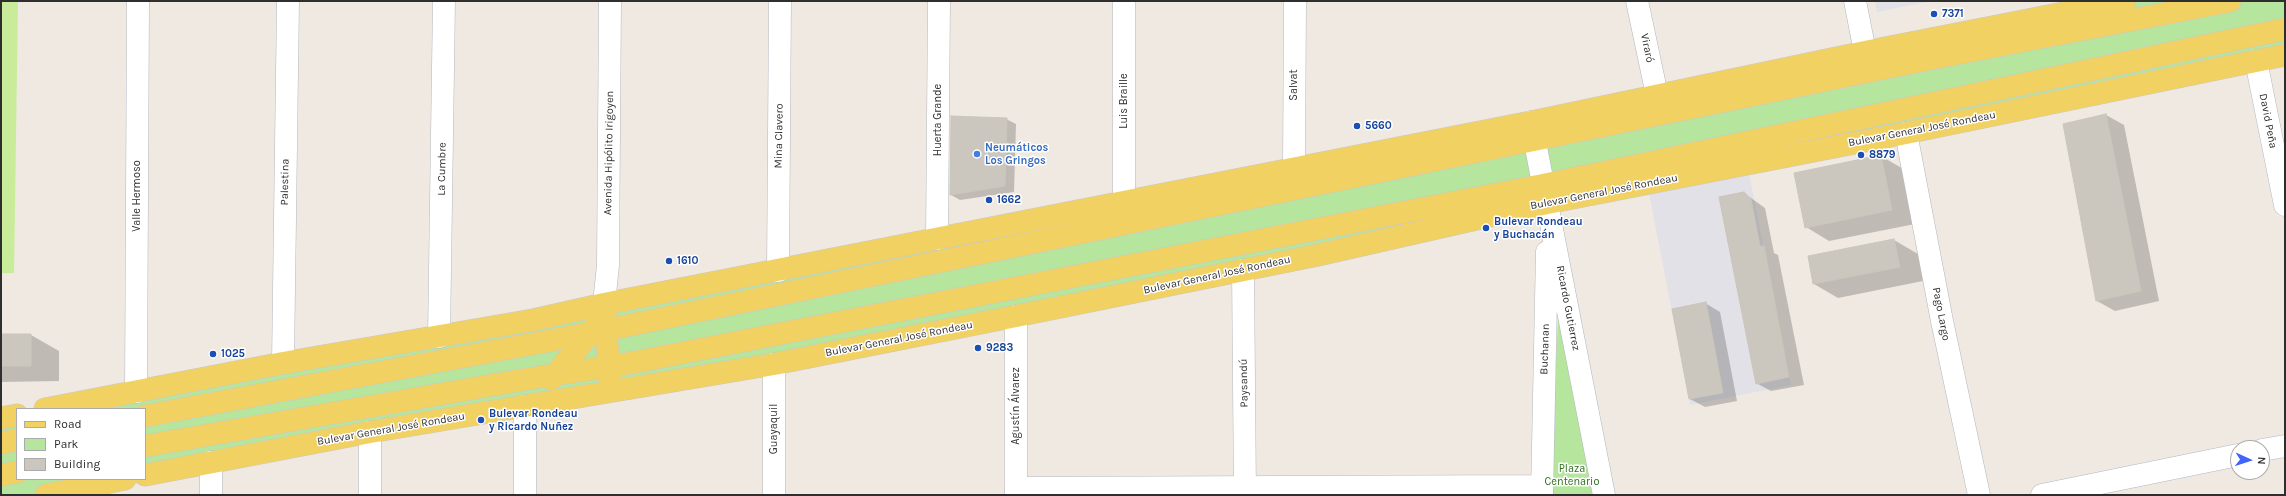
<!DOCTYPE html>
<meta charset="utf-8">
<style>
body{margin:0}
#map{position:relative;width:2286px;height:496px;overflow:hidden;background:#efe9e1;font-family:Karla,sans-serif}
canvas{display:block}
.frame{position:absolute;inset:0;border:2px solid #2e2e2e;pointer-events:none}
.legend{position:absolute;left:16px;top:408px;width:130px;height:72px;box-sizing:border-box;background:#fff;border:1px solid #ababab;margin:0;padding:5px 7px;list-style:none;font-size:12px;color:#2e2e2e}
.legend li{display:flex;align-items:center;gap:8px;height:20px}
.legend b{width:20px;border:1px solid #ababab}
.north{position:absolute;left:2230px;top:440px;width:40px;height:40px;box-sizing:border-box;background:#fff;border:1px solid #ababab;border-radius:50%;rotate:93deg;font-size:11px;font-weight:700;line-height:16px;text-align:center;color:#2e2e2e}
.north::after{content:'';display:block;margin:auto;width:14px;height:18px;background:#4264fb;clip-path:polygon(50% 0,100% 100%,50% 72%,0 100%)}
</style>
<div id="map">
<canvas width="2286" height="496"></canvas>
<div class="frame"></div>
<ul class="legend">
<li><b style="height:5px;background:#f2d163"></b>Road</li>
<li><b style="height:11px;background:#b6e59e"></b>Park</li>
<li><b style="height:11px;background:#cbc7bf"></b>Building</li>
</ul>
<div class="north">N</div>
</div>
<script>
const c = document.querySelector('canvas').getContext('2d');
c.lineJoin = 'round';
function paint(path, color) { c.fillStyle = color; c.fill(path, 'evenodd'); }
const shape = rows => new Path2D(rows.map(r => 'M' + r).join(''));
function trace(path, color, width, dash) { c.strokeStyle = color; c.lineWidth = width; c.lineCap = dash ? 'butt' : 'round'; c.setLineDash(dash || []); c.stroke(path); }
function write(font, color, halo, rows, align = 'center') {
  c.font = font + ' Karla,sans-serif'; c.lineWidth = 3; c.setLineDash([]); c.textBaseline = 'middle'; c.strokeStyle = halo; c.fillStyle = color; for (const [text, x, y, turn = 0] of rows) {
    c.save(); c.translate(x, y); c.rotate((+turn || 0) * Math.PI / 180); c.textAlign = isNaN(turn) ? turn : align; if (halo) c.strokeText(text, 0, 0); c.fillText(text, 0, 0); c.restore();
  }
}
const industrial = shape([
 [1875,1,1931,1,1877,12],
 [1749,173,1791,385,1690,405,1649,193]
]);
const green = shape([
 [2125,1,2285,1,2285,55,1906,133,145,475,145,409,45,409],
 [1558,318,1597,495,1550,495],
 [17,415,17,479,125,479,46,495,1,495,1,418]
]);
const pitch = shape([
 [1,1,18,1,14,273,1,273]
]);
const shadow = shape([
 [2106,115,2124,125,2159,301,2115,311,2097,301],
 [952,117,1006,119,1016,124,1014,192,960,200,951,195],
 [1881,156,1905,170,1915,224,1829,241,1806,227],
 [1744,193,1765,208,1774,253,1778,255,1804,385,1771,391,1756,383],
 [1894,240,1918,254,1923,281,1838,298,1814,284],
 [1705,303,1720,312,1737,401,1705,407,1690,399],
 [1,335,31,335,59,351,59,381,1,382]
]);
const building = shape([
 [2106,114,2141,291,2096,301,2063,124,2106,114],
 [951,116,1007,118,1005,186,950,195,951,116],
 [1881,155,1892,210,1805,228,1794,173,1881,155],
 [1744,192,1751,199,1760,246,1764,246,1789,377,1756,384,1719,197,1744,192],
 [1894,239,1900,267,1813,284,1808,256,1894,239],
 [1706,302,1723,393,1689,399,1672,309,1706,302],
 [1,334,31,334,31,366,1,366,1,334]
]);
const minor = shape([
 [1124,1,1124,201],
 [1637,1,1657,95],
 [1855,1,1865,52],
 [2256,61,2285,205],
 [1531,122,1604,495],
 [1906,133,1942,321,1979,495],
 [1294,168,1295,1],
 [937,239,939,1],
 [1243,270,1245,495],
 [778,271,780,1],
 [604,304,608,265,610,1],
 [1016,316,1016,495],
 [439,337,444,1],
 [283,363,288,1],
 [136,392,138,1],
 [525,406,525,495],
 [370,432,370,495],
 [2262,450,2285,446],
 [211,462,211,495],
 [1016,488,1542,486],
 [774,495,774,364],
 [1542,495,1547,252],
 [2042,495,2238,455]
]);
const major = shape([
 [605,315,610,381],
 [551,379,591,333,594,327],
 [45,409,283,363,533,320,604,304,1531,122,1865,52,2125,1],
 [145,416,591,333,1934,58,2230,1],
 [1,418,17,415],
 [1,443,17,440],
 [145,446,521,380,630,363,1543,185,2285,29],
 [1,475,17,472],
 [145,475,370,432,774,364,1016,316,1318,255,1547,203,1906,133,2285,55],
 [46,495,125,479]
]);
const markers = [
 [1934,14,4,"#1a4fb4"],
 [1357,126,4,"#1a4fb4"],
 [977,154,4,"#3f7fe0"],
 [1861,155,4,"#1a4fb4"],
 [989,200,4,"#1a4fb4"],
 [1486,228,4,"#1a4fb4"],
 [669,261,4,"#1a4fb4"],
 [978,348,4,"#1a4fb4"],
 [213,354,4,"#1a4fb4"],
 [481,420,4,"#1a4fb4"]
];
const transitNames = [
 ["7371",1942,14],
 ["5660",1365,126],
 ["8879",1869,155],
 ["1662",997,200],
 ["Bulevar Rondeau",1494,222],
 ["y Buchacán",1494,235],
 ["1610",677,261],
 ["9283",986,348],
 ["1025",221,354],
 ["Bulevar Rondeau",489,414],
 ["y Ricardo Nuñez",489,427]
];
const streetNames = [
 ["Viraró",1647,48,78],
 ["Salvat",1294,85,-90],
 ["Luis Braille",1124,101,-90],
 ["Huerta Grande",938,120,-90],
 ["David Peña",2268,121,79],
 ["Bulevar General José Rondeau",1922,129,-11],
 ["Mina Clavero",779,136,-89],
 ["Avenida Hipólito Irigoyen",609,153,-89],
 ["La Cumbre",442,169,-89],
 ["Palestina",285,182,-89],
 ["Bulevar General José Rondeau",1604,192,-11],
 ["Valle Hermoso",137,196,-90],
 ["Bulevar General José Rondeau",1217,275,-12],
 ["Ricardo Gutierrez",1568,308,79],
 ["Pago Largo",1941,314,79],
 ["Bulevar General José Rondeau",899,339,-11],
 ["Buchanan",1545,349,-88],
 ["Paysandú",1244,383,-91],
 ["Agustín Álvarez",1016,406,-90],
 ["Bulevar General José Rondeau",391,429,-10],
 ["Guayaquil",774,429,-90]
];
const shopNames = [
 ["Neumáticos",985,148],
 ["Los Gringos",985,161]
];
const parkNames = [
 ["Plaza",1572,469],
 ["Centenario",1572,482]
];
paint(industrial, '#e3e1e8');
paint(green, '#b6e59e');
paint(pitch, '#c9ec9a');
paint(shadow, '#0003');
paint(building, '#cbc7bf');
trace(building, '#cbc5ba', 1);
trace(minor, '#b4b7c1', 23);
trace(major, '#c9c9c9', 23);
trace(minor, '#fff', 22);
trace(major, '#f2d163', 22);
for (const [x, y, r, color] of markers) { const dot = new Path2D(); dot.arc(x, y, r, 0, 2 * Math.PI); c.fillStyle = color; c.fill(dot); trace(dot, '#fff', 1.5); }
write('bold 11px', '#164399', '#fff', transitNames, 'left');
write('11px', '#2e2e2e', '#fff', streetNames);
write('bold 11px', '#366cbe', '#fff', shopNames, 'left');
write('11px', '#2c6e1b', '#fff', parkNames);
</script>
